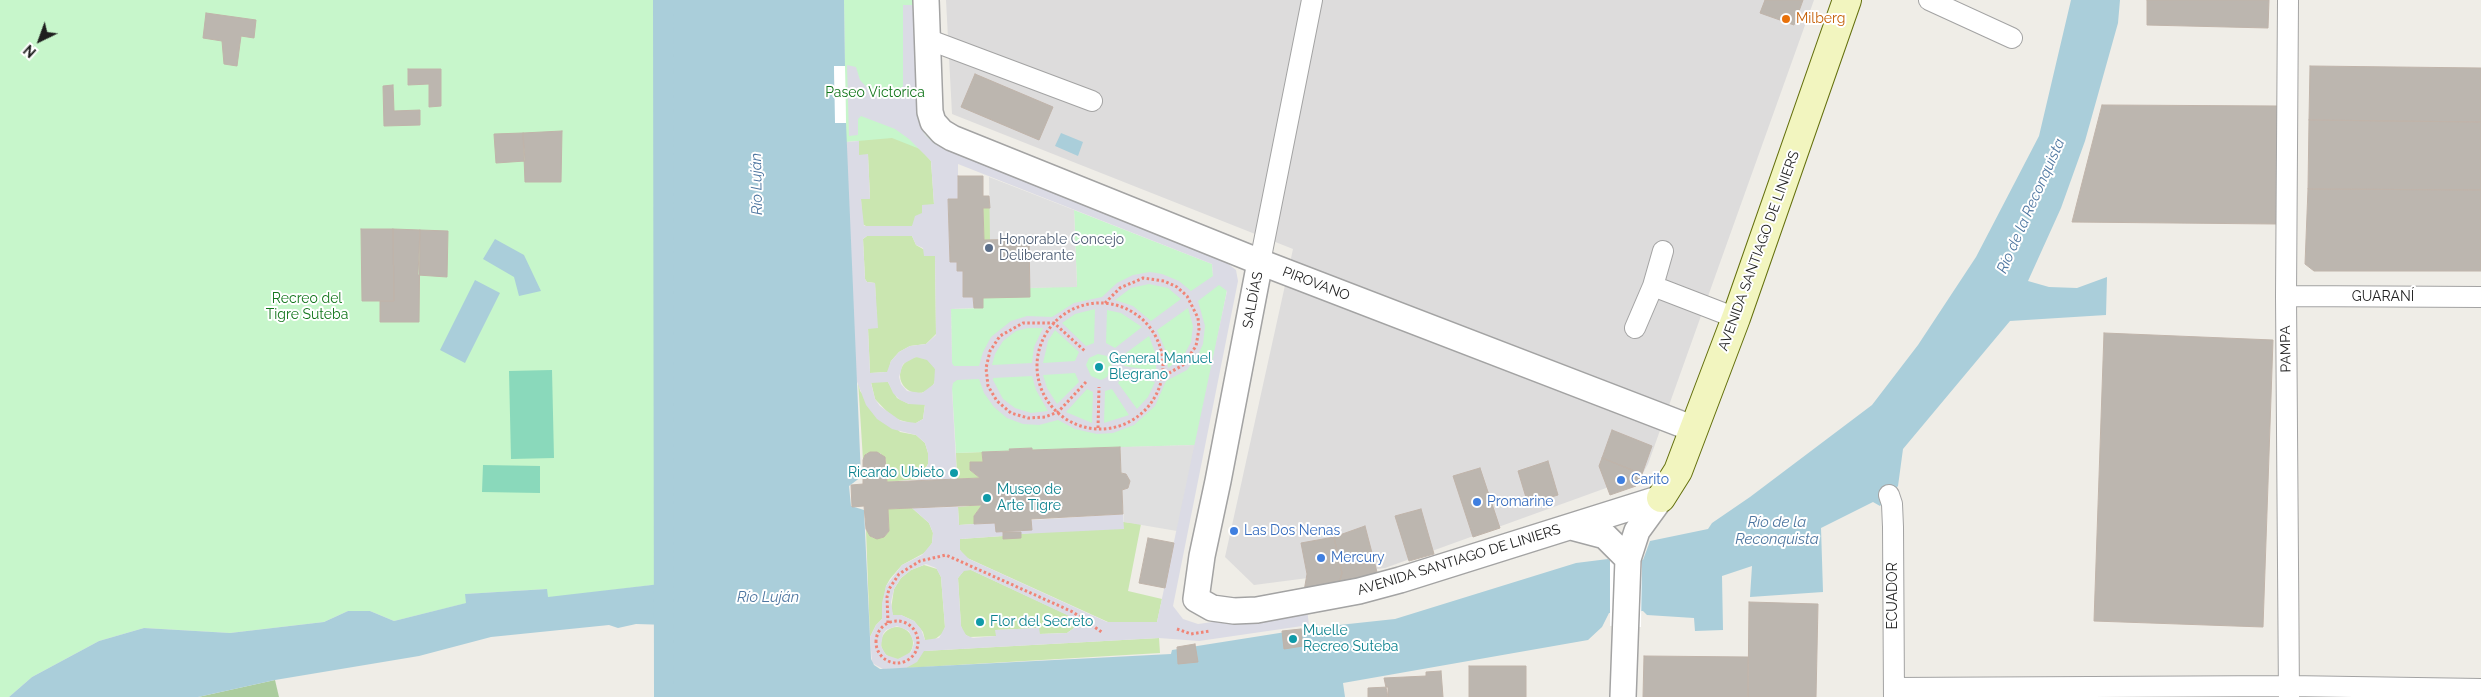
<!DOCTYPE html>
<meta charset="utf-8">
<style>
body{margin:0}
#map{position:relative;width:2481px;height:697px;overflow:hidden;background:#efede7;font-family:Raleway,sans-serif}
canvas{display:block}
.north{position:absolute;left:15px;top:15px;width:50px;height:50px;-webkit-text-stroke:4px #fff;paint-order:stroke;rotate:222deg;font-size:14px;font-weight:700;line-height:20px;text-align:center;color:#1f1f1f}
.north::after{content:'';display:block;margin:auto;width:18px;height:22px;background:#1f1f1f;clip-path:polygon(50% 0,100% 100%,50% 72%,0 100%)}
</style>
<div id="map">
<canvas width="2481" height="697"></canvas>
<div class="north">N</div>
</div>
<script>
const c = document.querySelector('canvas').getContext('2d');
c.lineJoin = 'round';
function paint(path, color) { c.fillStyle = color; c.fill(path, 'evenodd'); }
const shape = rows => new Path2D(rows.map(r => 'M' + r).join(''));
function trace(path, color, width, dash) { c.strokeStyle = color; c.lineWidth = width; c.lineCap = dash ? 'butt' : 'round'; c.setLineDash(dash || []); c.stroke(path); }
function write(font, color, halo, rows, align = 'center') {
  c.font = font + ' Raleway,sans-serif'; c.lineWidth = 4; c.setLineDash([]); c.textBaseline = 'middle'; c.strokeStyle = halo; c.fillStyle = color; for (const [text, x, y, turn = 0] of rows) {
    c.save(); c.translate(x, y); c.rotate((+turn || 0) * Math.PI / 180); c.textAlign = isNaN(turn) ? turn : align; if (halo) c.strokeText(text, 0, 0); c.fillText(text, 0, 0); c.restore();
  }
}
const residential = shape([
 [946,0,1814,0,1648,464,1642,475,1385,568,1254,585,1225,557,1293,249,952,114]
]);
const grass = shape([
 [858,119,916,144,931,161,934,204,912,226,866,226,862,224,861,199,870,198,868,155,859,155],
 [983,208,990,208,990,240,984,240],
 [867,236,912,236,916,245,935,256,936,334,926,344,910,346,899,352,891,361,888,372,870,373,868,328,877,328,875,283,867,282,865,279,863,239],
 '900 375a18 18 0 1 1 36 0a18 18 0 1 1-36 0Z',
 [858,380,860,391,900,432,916,435,925,443,928,453,928,464,918,479,887,482,886,460,880,453,867,453,863,460],
 [871,382,888,382,897,398,909,404,925,404,923,419,916,423,910,423,893,418,875,399],
 [982,452,983,462,970,462,970,470,980,478,957,479,956,453],
 [982,505,974,516,974,524,959,525,958,507],
 [912,508,929,523,933,533,932,543,926,552,902,565,890,579,886,586,882,619,876,625,870,637,866,530,873,538,884,537,889,531,888,509],
 [1124,522,1141,524,1128,591,1162,599,1157,622,1108,622,965,557,960,550,960,539,1003,536,1021,538,1021,534],
 [924,565,937,569,941,577,945,627,943,633,934,640,925,640,923,632,914,621,901,615,893,615,891,609,894,589,901,578,911,570],
 [964,570,971,570,1070,616,1075,622,1074,628,1067,633,1039,634,1039,628,996,630,996,636,969,637,963,633,961,626,958,578],
 '881 643a16 16 0 1 1 32 0a16 16 0 1 1-32 0Z',
 [1159,638,1160,653,906,668,923,651]
]);
const forest = shape([
 [275,680,279,697,198,697]
]);
const park = shape([
 [0,0,665,0,664,138,671,152,665,271,667,452,672,502,669,583,547,598,547,589,466,594,467,603,394,621,370,611,348,611,324,622,230,633,144,628,99,641,32,677,9,697,0,697],
 [844,0,913,0,917,117,925,135,941,147,940,157,892,138,846,142],
 [1074,210,1212,264,1213,276,1227,290,1196,445,1032,450,1031,448,1010,449,1010,451,956,453,952,389,951,309,983,308,983,298,1029,288,1077,286]
]);
const pitch = shape([
 [552,370,554,458,511,459,509,371],
 [483,465,540,466,540,493,482,492]
]);
const parking = shape([
 [989,177,1074,210,1077,287,1029,288,1029,239,990,240],
 [1196,445,1177,531,1124,522,1122,490,1128,488,1130,481,1126,474,1121,473,1120,447]
]);
const plaza = shape([
 [903,5,913,5,917,117,925,135,935,144,1222,259,1236,270,1238,281,1173,606,1183,619,1198,624,1307,609,1309,625,1199,641,1159,638,924,651,917,662,906,668,883,669,872,663,870,637,876,625,882,619,882,603,886,586,902,565,922,555,932,543,933,533,929,523,912,508,958,507,959,525,1123,514,1124,529,1021,534,1020,532,1003,532,1003,536,960,539,960,550,969,559,1107,622,1157,622,1227,291,1219,285,1198,301,1205,326,1203,344,1198,355,1187,370,1166,381,1155,406,1134,425,1113,433,1097,434,1075,429,1058,420,1039,425,1023,424,1007,418,994,407,984,393,979,379,957,380,953,383,952,389,957,479,915,481,922,477,928,464,928,453,925,443,916,435,892,429,877,419,866,405,856,379,846,142,859,141,859,155,868,154,870,199,861,199,864,226,912,226,915,216,922,213,922,205,934,204,931,161,909,139,895,129,861,116,858,119,858,135,849,136,847,65,856,67,860,80,868,89,877,95,892,97,898,93,903,86],
 [958,164,1212,264,1213,276,1191,291,1179,281,1162,274,1150,272,1133,275,1117,283,1102,297,1074,303,1052,317,1027,316,1011,321,991,337,983,352,979,366,954,366,952,363,951,309,974,308,973,297,963,297,963,271,957,262,950,262,948,199,958,199],
 [912,236,916,245,923,248,924,256,935,256,936,335,926,344,910,346,899,352,891,361,887,372,870,373,868,329,878,328,875,283,867,282,865,279,863,239,867,236],
 [1149,284,1168,288,1181,299,1151,321,1133,306,1115,300,1131,288],
 [1188,308,1193,326,1191,342,1183,357,1168,368,1165,349,1157,330],
 [1095,309,1094,343,1086,346,1062,323,1075,314],
 [1107,310,1121,313,1142,327,1115,348,1106,343],
 [1028,328,1043,328,1034,347,1032,363,992,365,995,354,1003,341,1016,331],
 [1055,330,1079,352,1075,361,1043,363,1048,341],
 [1149,336,1156,355,1156,371,1124,366,1122,356],
 [1098,354,1107,356,1112,366,1107,377,1101,380,1091,376,1086,365,1089,358],
 [916,357,927,360,935,369,934,384,922,393,907,391,901,384,899,377,903,364],
 [1075,373,1079,382,1057,404,1047,388,1043,375],
 [1123,375,1155,382,1148,397,1137,409,1118,383],
 [1032,376,1036,390,1048,411,1031,413,1015,408,1003,399,993,380,993,378],
 [888,382,893,393,900,400,909,404,925,405,923,419,916,423,901,421,880,406,875,399,871,383],
 [1087,389,1093,392,1092,423,1066,412],
 [1112,389,1129,415,1104,423,1105,391],
 [926,564,936,568,941,577,945,627,939,638,925,640,921,629,914,621,901,615,893,615,891,602,894,589,901,578,911,570],
 [971,570,1069,616,1075,622,1074,628,1067,633,1040,634,1039,628,995,630,996,636,973,638,966,635,961,626,958,578,964,571],
 [897,626,909,631,914,643,911,652,898,659,886,655,881,646,883,634,886,630]
]);
const water = shape([
 [665,0,844,0,845,66,834,66,836,123,846,123,861,477,849,486,851,506,864,510,871,659,874,665,880,669,1171,654,1172,650,1311,628,1395,619,1576,563,1608,559,1615,565,1643,560,1650,541,1708,529,1712,523,1750,497,1872,405,1918,345,1976,257,2039,136,2071,0,2120,0,2118,23,2085,141,2061,208,2028,281,2049,287,2077,288,2107,277,2106,315,2010,321,1903,449,1898,486,1880,506,1873,502,1821,528,1823,592,1750,597,1752,566,1722,576,1723,630,1695,631,1694,618,1647,615,1643,611,1609,613,1602,627,1588,640,1343,683,1345,697,670,697,669,625,636,624,618,628,609,625,491,637,419,656,275,680,198,697,9,697,32,677,99,641,144,628,230,633,324,622,348,611,370,611,394,621,466,603,465,594,547,589,548,597,669,583,672,502,667,452,665,271,671,152,664,138],
 [1061,133,1083,142,1078,156,1055,146],
 [495,239,524,255,541,291,519,296,514,277,483,259],
 [475,280,500,293,465,363,440,350]
]);
const pier = shape([
 [834,66,845,66,846,123,835,123],
 [1610,559,1642,559,1641,627,1610,626]
]);
const canal = shape([
 [663,0,664,697]
]);
const building = shape([
 [1765,0,1803,0,1794,25,1760,13,1765,0],
 [2147,0,2269,0,2268,28,2147,25,2147,0],
 [206,13,256,20,254,38,241,36,237,66,224,64,222,41,203,38,206,13],
 [2310,66,2481,68,2481,122,2309,120,2310,66],
 [408,69,441,69,441,106,429,107,429,84,408,85,408,69],
 [975,74,1053,107,1039,140,961,107,975,74],
 [393,85,394,111,420,110,420,125,384,126,383,86,393,85],
 [2102,105,2278,106,2283,174,2276,224,2072,222,2102,105],
 [2309,120,2481,122,2481,190,2308,189,2309,120],
 [562,131,561,182,525,182,523,133,562,131],
 [523,133,525,161,496,163,494,134,523,133],
 [958,176,983,176,983,196,989,196,990,208,983,208,984,240,1029,239,1030,297,983,298,983,308,974,308,973,297,963,297,963,271,957,271,957,262,950,262,948,199,958,199,958,176],
 [2308,189,2481,190,2481,271,2314,271,2305,264,2308,189],
 [361,229,393,229,394,301,362,301,361,229],
 [393,229,420,230,419,322,380,322,380,301,394,301,393,229],
 [420,230,448,231,447,277,418,275,420,230],
 [2104,333,2273,340,2263,627,2094,621,2104,333],
 [1612,430,1652,446,1642,474,1602,458,1612,430],
 [1120,447,1121,473,1126,474,1130,481,1128,488,1122,490,1123,514,1031,519,1032,530,996,532,995,523,974,524,974,516,982,505,888,509,889,531,884,537,877,539,870,536,866,529,864,506,852,507,851,485,863,484,863,460,865,455,870,452,877,452,885,457,887,482,980,478,970,470,970,462,983,462,982,452,1010,451,1009,449,1032,448,1032,450,1120,447],
 [1602,458,1642,474,1636,486,1610,495,1599,466,1602,458],
 [1548,461,1558,495,1528,504,1518,471,1548,461],
 [1480,468,1500,528,1473,537,1453,476,1480,468],
 [1421,509,1434,554,1409,561,1395,516,1421,509],
 [1365,526,1378,576,1338,586,1342,573,1334,537,1365,526],
 [1003,532,1021,532,1021,538,1003,539,1003,532],
 [1334,537,1342,573,1338,586,1304,591,1307,574,1301,543,1334,537],
 [1148,538,1174,543,1165,588,1139,583,1148,538],
 [1749,602,1818,604,1816,697,1748,697,1749,602],
 [1301,629,1303,646,1284,649,1282,631,1301,629],
 [1195,644,1198,662,1178,664,1177,647,1195,644],
 [1644,656,1748,657,1748,697,1643,697,1644,656],
 [1469,666,1526,666,1526,697,1469,697,1469,666],
 [1441,671,1443,697,1388,697,1384,678,1426,676,1426,672,1441,671],
 [1388,687,1388,697,1368,697,1368,688,1388,687]
]);
const path = shape([
 [1105,303,1120,288,1143,278,1164,281,1177,287,1187,296,1198,318,1199,329,1196,346,1183,365,1162,377],
 '1037 366a63 63 0 1 1 126 0a63 63 0 1 1-126 0Z',
 [1086,382,1058,412,1045,417,1028,418,1011,413,997,401,988,386,986,368,990,351,1000,336,1023,323,1054,323,1086,352],
 [1098,428,1099,387],
 '876 642a21 21 0 1 1 42 0a21 21 0 1 1-42 0Z',
 [888,623,887,597,889,589,899,574,920,561,946,555,1073,612,1103,633],
 [1177,629,1191,634,1210,631]
]);
const minor = shape([
 [1929,0,2012,38],
 [2288,0,2286,296,2289,697],
 [927,39,1092,101],
 [1260,262,1312,0],
 [1653,286,1736,318],
 [2286,296,2481,297],
 [1635,328,1653,286,1663,251],
 [1889,495,1892,504,1893,527,1894,697],
 [1894,688,2289,686,2481,689]
]);
const tertiary = shape([
 [926,0,930,112,933,122,942,132,952,138,1260,262,1694,429],
 [1260,262,1218,481,1202,556,1196,599,1212,608,1234,611,1257,610,1359,591,1400,580,1661,498],
 [1571,527,1605,536,1628,559],
 [1623,697,1628,559,1637,531,1661,498]
]);
const secondary = shape([
 [1661,498,1678,471,1736,318,1847,0]
]);
const markers = [
 [1786,19,5,"#e8710a"],
 [989,248,5,"#5c6f8a"],
 [1099,367,5,"#0f9aa8"],
 [954,473,5,"#0f9aa8"],
 [1621,480,5,"#3f7fe0"],
 [987,498,5,"#0f9aa8"],
 [1477,502,5,"#3f7fe0"],
 [1234,531,5,"#3f7fe0"],
 [1321,558,5,"#3f7fe0"],
 [980,622,5,"#0f9aa8"],
 [1293,639,5,"#0f9aa8"]
];
const foodNames = [
 ["Milberg",1796,19]
];
const parkNames = [
 ["Paseo Victorica",875,93],
 ["Recreo del",307,299],
 ["Tigre Suteba",307,315]
];
const serviceNames = [
 ["Honorable Concejo",999,240],
 ["Deliberante",999,256]
];
const streetNames = [
 ["AVENIDA SANTIAGO DE LINIERS",1759,251,-70],
 ["PIROVANO",1316,284,21],
 ["GUARANÍ",2383,297],
 ["SALDÍAS",1253,300,-79],
 ["PAMPA",2286,349,-91],
 ["AVENIDA SANTIAGO DE LINIERS",1459,560,-17],
 ["ECUADOR",1893,596,-90]
];
const cultureNames = [
 ["General Manuel",1109,359],
 ["Blegrano",1109,375],
 ["Ricardo Ubieto",944,473,"right"],
 ["Museo de",997,490],
 ["Arte Tigre",997,506],
 ["Flor del Secreto",990,622],
 ["Muelle",1303,631],
 ["Recreo Suteba",1303,647]
];
const shopNames = [
 ["Carito",1631,480],
 ["Promarine",1487,502],
 ["Las Dos Nenas",1244,531],
 ["Mercury",1331,558]
];
const waterNames = [
 ["Río Luján",757,184,-91],
 ["Río de la Reconquista",2031,206,-66],
 ["Río de la",1777,522],
 ["Reconquista",1777,539],
 ["Río Luján",768,597]
];
paint(residential, '#dddcdc');
paint(grass, '#cae6b0');
paint(forest, '#abcc9e');
paint(park, '#c7f6cb');
paint(pitch, '#8ad9bb');
paint(parking, '#dfdfdf');
paint(plaza, '#dbdbe5');
paint(water, '#aaceda');
paint(pier, '#fff');
trace(canal, '#aaceda', 20);
paint(building, '#bcb6af');
trace(building, '#c0b4aa', 1);
trace(minor, '#a3a3a3', 22);
trace(tertiary, '#a3a3a3', 28);
trace(secondary, '#64700d', 30);
trace(path, '#f08577', 3, [2.5, 2.5]);
trace(minor, '#fff', 20);
trace(tertiary, '#fff', 25);
trace(secondary, '#f2f5bf', 28);
for (const [x, y, r, color] of markers) { const dot = new Path2D(); dot.arc(x, y, r, 0, 2 * Math.PI); c.fillStyle = color; c.fill(dot); trace(dot, '#fff', 2); }
write('14px', '#c56008', '#fff', foodNames, 'left');
write('14px', '#14771d', '#fff', parkNames);
write('14px', '#4e5e75', '#fff', serviceNames, 'left');
write('14px', '#1f1f1f', '#fff', streetNames);
write('14px', '#0d838f', '#fff', cultureNames, 'left');
write('14px', '#366cbe', '#fff', shopNames, 'left');
write('italic 15px', '#4f77a1', '#fff', waterNames);
</script>
